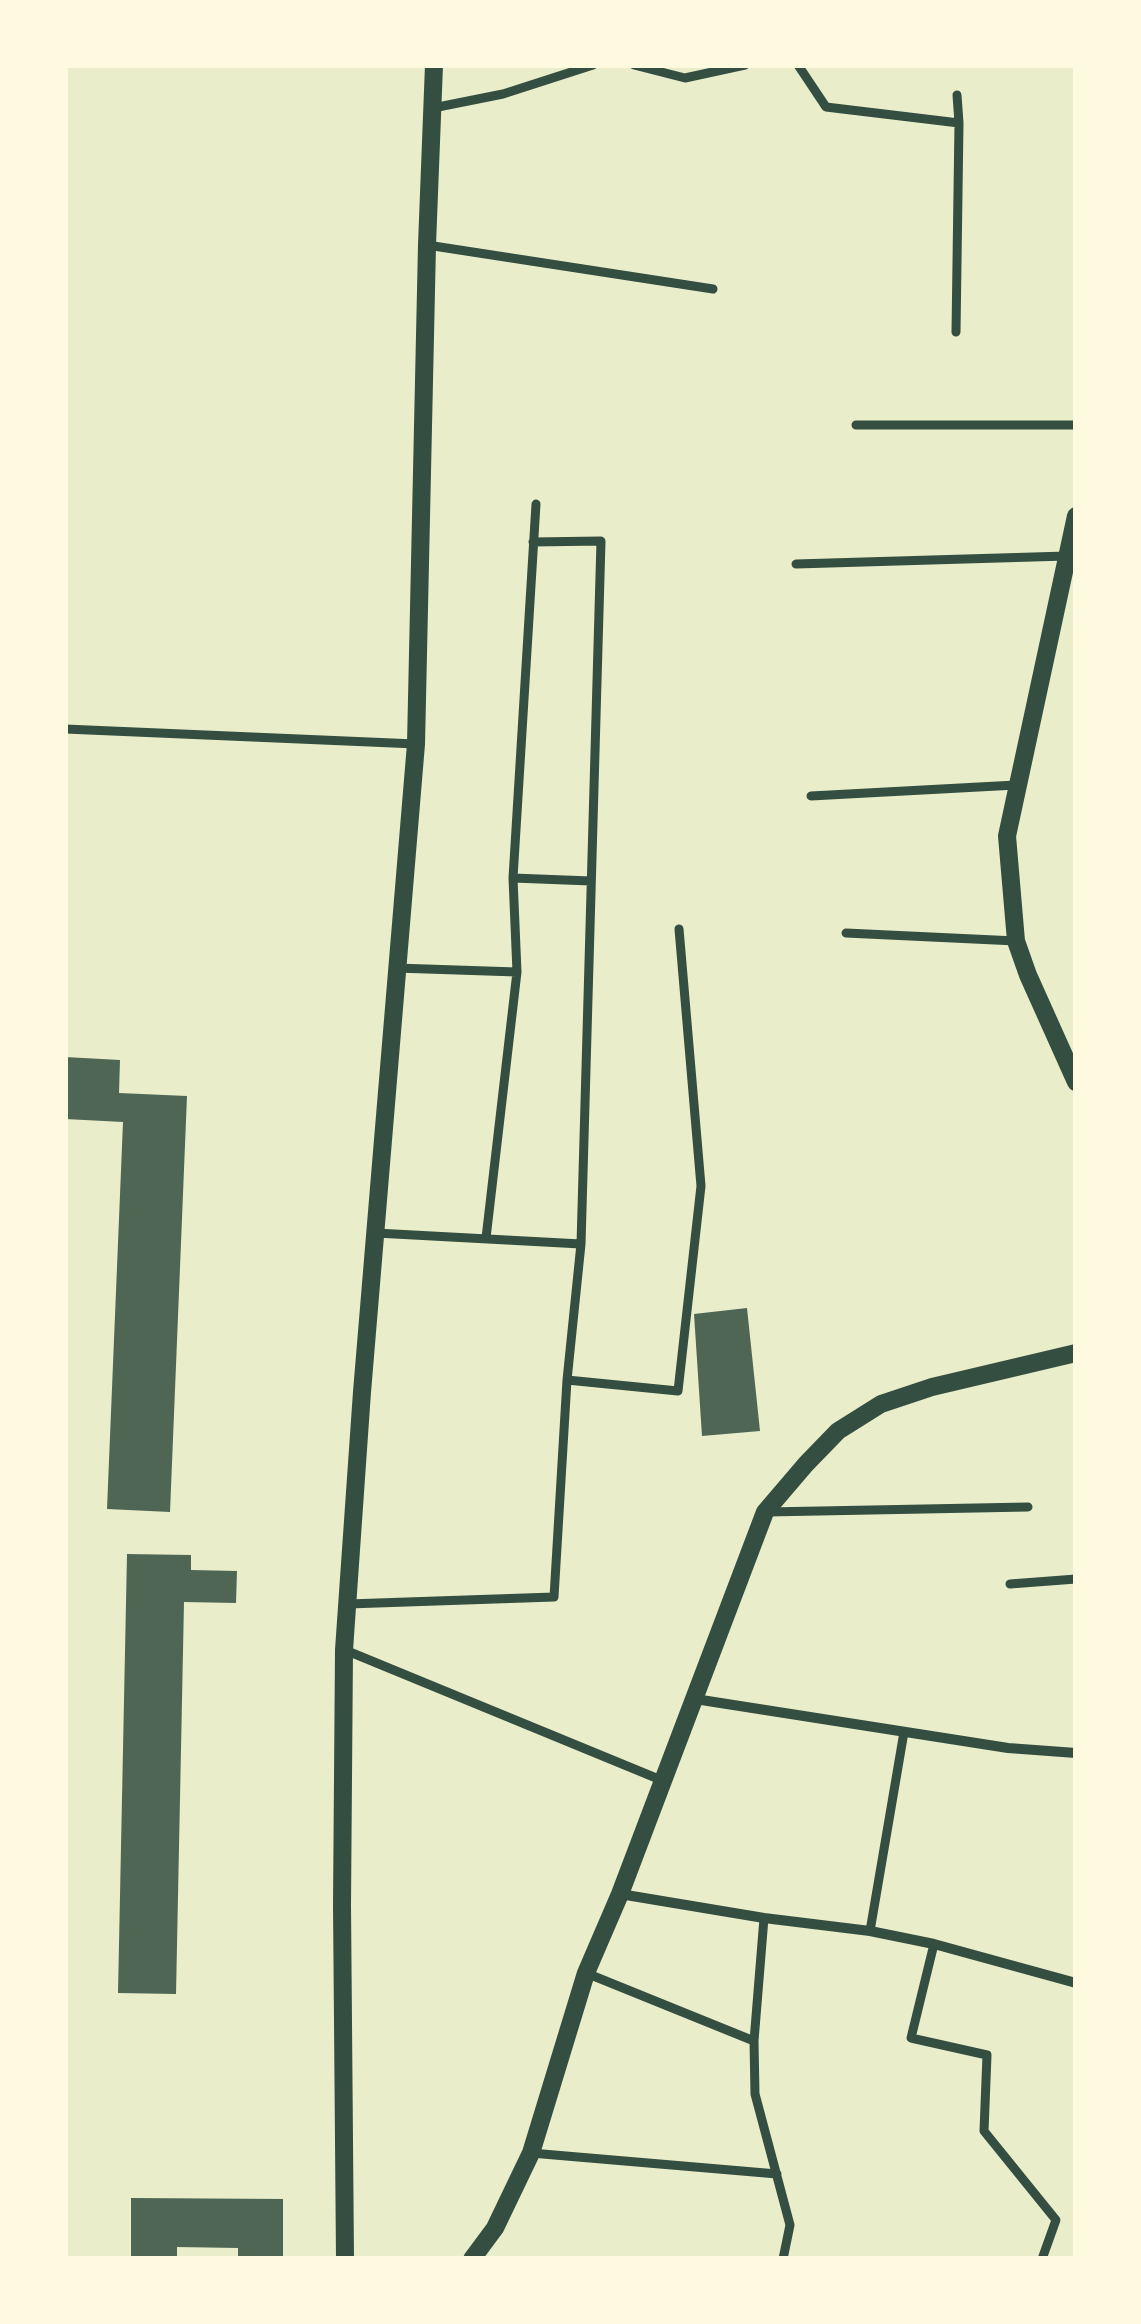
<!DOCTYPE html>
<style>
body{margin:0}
#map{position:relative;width:1141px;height:2324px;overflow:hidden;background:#e9edc9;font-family:Rubik,sans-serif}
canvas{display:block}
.frame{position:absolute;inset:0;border:68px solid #fefae0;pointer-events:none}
</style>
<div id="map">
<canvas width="1141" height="2324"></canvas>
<div class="frame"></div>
</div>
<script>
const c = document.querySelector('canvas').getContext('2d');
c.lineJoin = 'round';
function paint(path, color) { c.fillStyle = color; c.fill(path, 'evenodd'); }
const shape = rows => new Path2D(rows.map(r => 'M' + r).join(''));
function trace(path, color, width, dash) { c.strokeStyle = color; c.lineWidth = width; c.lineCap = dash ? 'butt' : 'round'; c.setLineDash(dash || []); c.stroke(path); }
const building = shape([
 [65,1057,120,1060,119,1093,187,1096,170,1512,107,1509,123,1122,65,1119],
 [747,1308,760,1431,702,1436,694,1314],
 [127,1554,191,1555,191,1570,237,1571,236,1603,184,1602,176,1994,118,1993],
 [131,2198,283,2199,283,2259,238,2259,238,2248,177,2247,177,2259,131,2259]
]);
const pedestrian = shape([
 [634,65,685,78,745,65],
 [798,65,826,107,959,123],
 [433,108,503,94,593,65],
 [427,245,713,289],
 [956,332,959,123,957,95],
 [856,425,1076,425],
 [796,564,1067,556],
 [65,729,416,744],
 [811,796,1016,785],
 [513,878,591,881],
 [846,933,1016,941],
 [396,968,517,972],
 [376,1233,581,1244],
 [486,1238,517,972,513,878,536,504],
 [567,1380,678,1391,701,1186,679,929],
 [767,1512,1028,1507],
 [1010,1584,1076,1579],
 [348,1604,554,1597,567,1380,581,1244,601,541,533,542],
 [345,1650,661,1780],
 [764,1918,754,2041,755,2094,790,2225,783,2259],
 [870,1931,904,1732],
 [934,1944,911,2038,987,2055,984,2131,1056,2220,1042,2259],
 [586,1973,754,2041],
 [531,2153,777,2174]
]);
const minor = shape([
 [695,1699,1008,1748,1076,1753],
 [620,1894,764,1918,870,1931,934,1944,1076,1983]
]);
const tertiary = shape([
 [1076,516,1007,836,1016,941,1028,975,1076,1082],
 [345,2259,342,1905,344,1650,362,1392,416,744,427,245,434,65],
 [472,2259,495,2228,531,2153,586,1973,620,1894,765,1512,806,1464,838,1431,881,1404,932,1387,1076,1353]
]);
paint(building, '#4f6655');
trace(pedestrian, '#344e41', 9);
trace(minor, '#344e41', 10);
trace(tertiary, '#344e41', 18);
</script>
